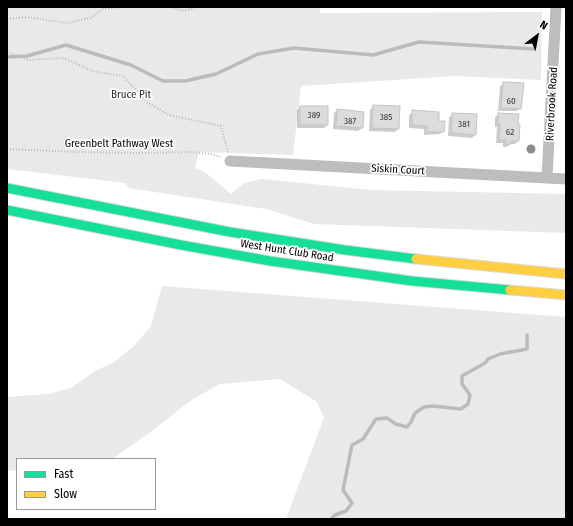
<!DOCTYPE html>
<style>
body{margin:0}
#map{position:relative;width:573px;height:526px;overflow:hidden;background:#fff;font-family:"Fira Sans Condensed",sans-serif}
canvas{display:block}
.frame{position:absolute;inset:0;border:8px solid #000;pointer-events:none}
.legend{position:absolute;left:16px;top:458px;width:140px;height:52px;box-sizing:border-box;background:#fff;border:1px solid #999;margin:0;padding:5px 7px;list-style:none;font-size:12px;color:#000}
.legend li{display:flex;align-items:center;gap:8px;height:20px}
.legend b{width:20px;border:1px solid #999}
.north{position:absolute;left:517px;top:16px;width:40px;height:40px;-webkit-text-stroke:3px #fff;paint-order:stroke;rotate:32deg;font-size:11px;font-weight:700;line-height:16px;text-align:center;color:#000}
.north::after{content:'';display:block;margin:auto;width:14px;height:18px;background:#000;clip-path:polygon(50% 0,100% 100%,50% 72%,0 100%)}
</style>
<div id="map">
<canvas width="573" height="526"></canvas>
<div class="frame"></div>
<ul class="legend">
<li><b style="height:5px;background:#16e098"></b>Fast</li>
<li><b style="height:5px;background:#ffcf43"></b>Slow</li>
</ul>
<div class="north">N</div>
</div>
<script>
const c = document.querySelector('canvas').getContext('2d');
c.lineJoin = 'round';
function paint(path, color) { c.fillStyle = color; c.fill(path, 'evenodd'); }
const shape = rows => new Path2D(rows.map(r => 'M' + r).join(''));
function trace(path, color, width, dash) { c.strokeStyle = color; c.lineWidth = width; c.lineCap = dash ? 'butt' : 'round'; c.setLineDash(dash || []); c.stroke(path); }
function write(font, color, halo, rows, align = 'center') {
  c.font = font + ' "Fira Sans Condensed",sans-serif'; c.lineWidth = 3.5; c.setLineDash([]); c.textBaseline = 'middle'; c.strokeStyle = halo; c.fillStyle = color; for (const [text, x, y, turn = 0] of rows) {
    c.save(); c.translate(x, y); c.rotate((+turn || 0) * Math.PI / 180); c.textAlign = isNaN(turn) ? turn : align; if (halo) c.strokeText(text, 0, 0); c.fillText(text, 0, 0); c.restore();
  }
}
const green = shape([
 [7,7,320,7,320,13,542,12,541,80,455,76,301,86,293,155,199,152,195,168,205,172,231,194,244,183,262,179,371,190,566,194,566,233,314,224,266,209,129,188,125,183,7,169],
 [162,286,566,317,566,519,286,519,324,418,317,402,280,379,220,384,193,399,149,433,112,459,17,459,17,471,7,470,7,397,49,394,71,388,95,371,114,362,134,346,151,326]
]);
const shadow = shape([
 [504,83,520,108,517,111,498,111,500,86],
 [373,106,398,129,395,132,369,131,370,110],
 [300,107,327,125,324,128,297,128,297,110],
 [338,110,363,113,362,128,358,131,333,129,334,113],
 [413,112,443,131,440,134,424,135,424,129,409,128,409,115],
 [452,114,475,135,472,138,448,136,449,118],
 [499,114,517,125,518,141,515,144,510,144,507,147,503,147,503,143,496,143,497,127,495,127,495,117]
]);
const stream = shape([
 [7,57,27,56,66,45,131,65,163,81,185,81,216,74,258,54,294,48,373,55,419,42,534,49],
 [331,519,335,515,346,511,352,503,343,490,352,445,363,439,376,419,387,418,396,424,407,427,411,422,415,413,424,407,433,406,461,409,468,404,470,395,462,384,462,376,485,363,488,359,500,354,527,349,527,335]
]);
const building = shape([
 [503,82,524,83,521,109,501,108,503,82],
 [373,105,400,106,399,129,372,128,373,105],
 [300,106,328,106,328,125,300,125,300,106],
 [337,109,364,112,363,128,336,126,337,109],
 [412,110,439,112,439,121,445,121,444,132,427,132,427,126,412,125,412,110],
 [452,113,477,114,476,135,451,133,452,113],
 [498,113,519,114,518,124,520,124,519,141,511,141,511,144,506,144,506,140,499,140,500,124,498,124,498,113]
]);
const path = shape([
 [171,7,184,11,197,7],
 [7,19,27,17,67,23,90,18,103,9,121,7],
 [7,52,28,60,64,58,92,71,123,76,148,103,169,115,221,126,228,152],
 [7,149,78,152,138,153,189,152,212,154,220,157]
]);
const street = shape([
 [230,161,566,179],
 [547,178,556,7]
]);
const fast = shape([
 [7,188,230,232,345,250,416,259],
 [7,210,181,245,270,261,412,281,510,290]
]);
const slow = shape([
 [416,259,566,274],
 [510,290,566,295]
]);
const trees = [
 [531,149]
];
const numberNames = [
 ["60",511,101],
 ["389",314,115],
 ["385",386,117],
 ["387",350,121],
 ["381",464,124],
 ["62",510,132]
];
const parkNames = [
 ["Bruce Pit",131,95]
];
const streetNames = [
 ["Riverbrook Road",552,104,-87],
 ["Greenbelt Pathway West",119,144],
 ["Siskin Court",398,170,3],
 ["West Hunt Club Road",287,251,9]
];
paint(green, '#e9e9e9');
paint(shadow, '#0003');
trace(stream, '#bbb', 3.5);
paint(building, '#dcdcdc');
trace(building, '#c4c4c4', 1);
trace(fast, '#dbdbdb', 11);
trace(slow, '#dbdbdb', 11);
trace(path, '#b8b8b8', 2, [1, 2]);
trace(street, '#bdbdbd', 11);
trace(fast, '#16e098', 9);
trace(slow, '#ffcf43', 9);
c.fillStyle = '#8c8c8c';
for (const [x, y] of trees) { c.beginPath(); c.arc(x, y, 4.5, 0, 2 * Math.PI); c.fill(); }
write('9px', '#373737', null, numberNames);
write('11px', '#2e2e2e', '#fff', parkNames);
write('11px', '#000', '#fff', streetNames);
</script>
